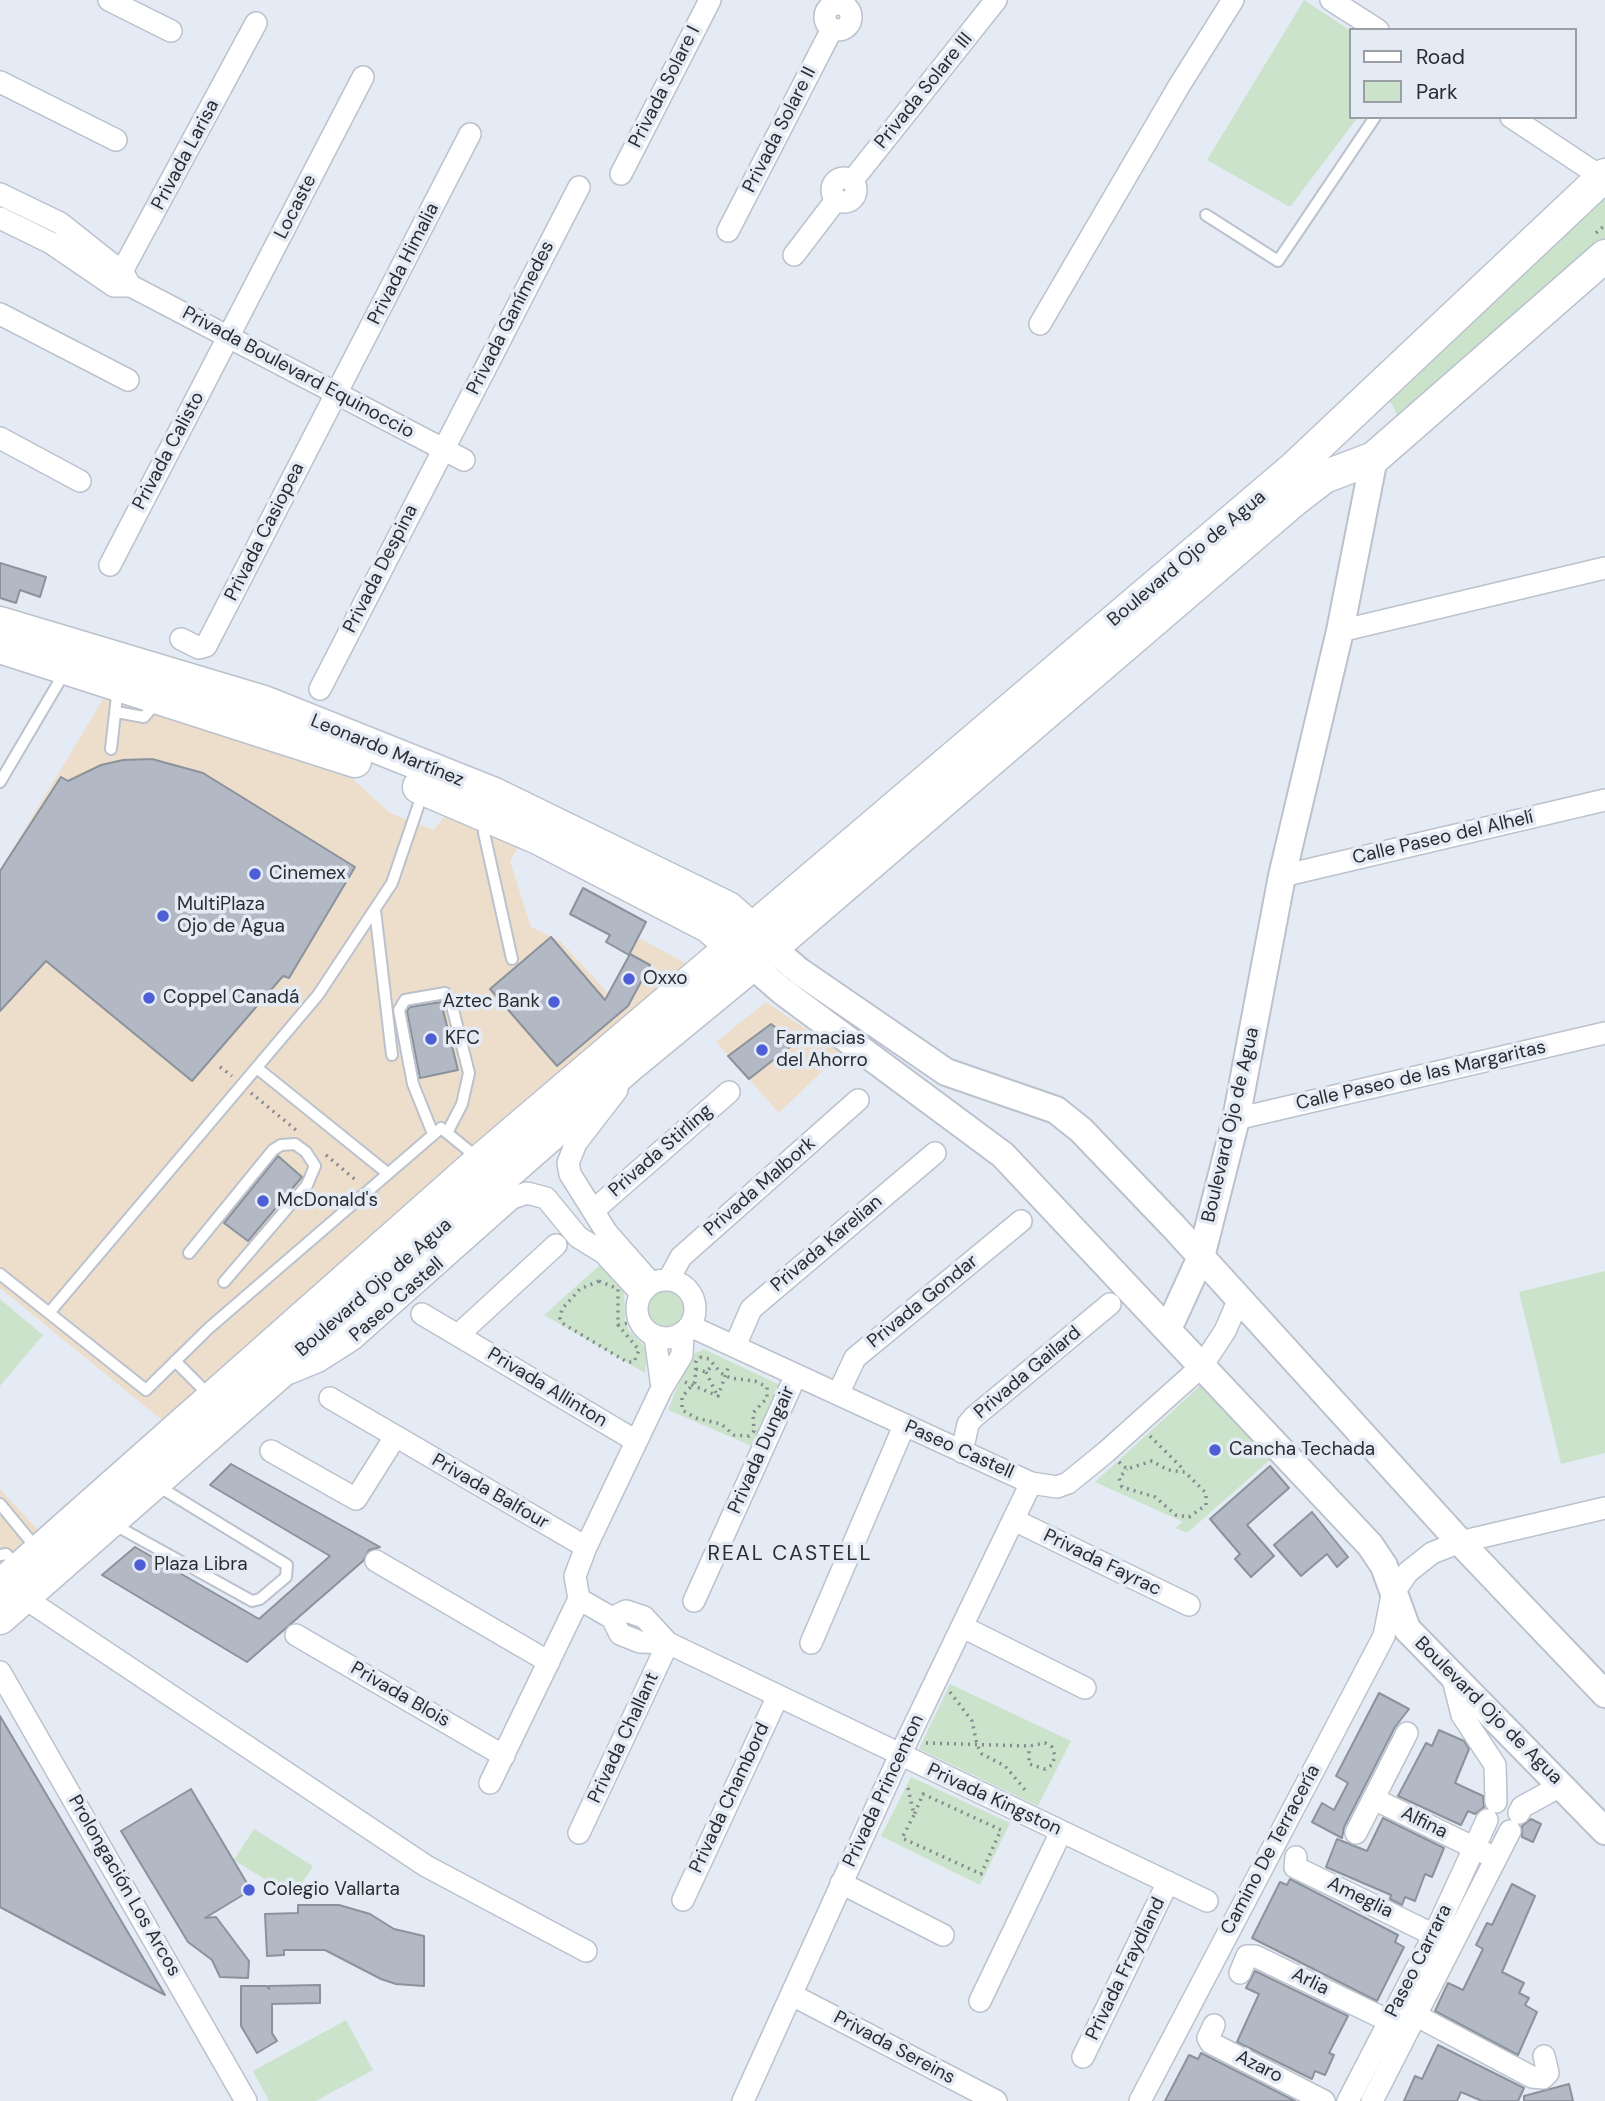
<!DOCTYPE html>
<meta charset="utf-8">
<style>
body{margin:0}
#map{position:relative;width:1605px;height:2101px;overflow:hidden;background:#e4ebf5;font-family:"DM Sans",sans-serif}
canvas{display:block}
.legend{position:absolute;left:1349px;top:28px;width:228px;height:91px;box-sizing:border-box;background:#e4ebf5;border:2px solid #9a9fa6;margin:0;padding:9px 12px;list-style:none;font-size:21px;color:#2a2d30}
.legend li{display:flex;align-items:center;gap:14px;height:35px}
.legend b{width:35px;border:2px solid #9a9fa6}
</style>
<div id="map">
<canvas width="1605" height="2101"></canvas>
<ul class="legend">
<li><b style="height:9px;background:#fff"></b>Road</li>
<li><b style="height:19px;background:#cce3cb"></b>Park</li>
</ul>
</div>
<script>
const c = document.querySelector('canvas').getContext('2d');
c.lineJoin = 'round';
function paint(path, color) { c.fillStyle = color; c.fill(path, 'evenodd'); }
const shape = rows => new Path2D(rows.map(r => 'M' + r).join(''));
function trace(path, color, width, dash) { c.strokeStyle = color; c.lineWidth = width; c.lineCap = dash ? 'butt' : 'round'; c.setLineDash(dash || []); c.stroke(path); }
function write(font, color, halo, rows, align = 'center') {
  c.font = font + ' "DM Sans",sans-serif'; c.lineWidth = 7; c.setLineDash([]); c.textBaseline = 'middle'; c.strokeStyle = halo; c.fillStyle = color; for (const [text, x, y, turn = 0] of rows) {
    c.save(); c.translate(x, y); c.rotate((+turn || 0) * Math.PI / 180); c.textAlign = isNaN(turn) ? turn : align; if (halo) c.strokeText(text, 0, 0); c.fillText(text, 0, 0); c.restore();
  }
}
const commercial = shape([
 [105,696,348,775,390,813,434,830,448,811,520,844,510,861,531,927,560,941,608,993,639,938,689,965,163,1421,0,1288,0,870],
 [766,1002,841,1053,779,1113,716,1042],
 [0,1489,39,1531,7,1560,0,1561]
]);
const green = shape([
 [1304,0,1351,31,1351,117,1358,117,1290,207,1207,160],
 [1605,180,1605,242,1460,371,1397,415,1392,404,1382,396],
 [601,1264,624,1286,625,1319,628,1329,644,1346,647,1356,645,1373,544,1315],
 [1605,1271,1605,1453,1561,1464,1519,1292],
 '645 1309a21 21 0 1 1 42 0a21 21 0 1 1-42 0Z',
 [0,1299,43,1335,0,1386],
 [704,1349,782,1386,754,1447,668,1410,691,1355],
 [1203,1383,1271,1459,1187,1533,1175,1528,1183,1522,1095,1482],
 [950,1684,1071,1741,1038,1806,919,1749],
 [911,1777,1010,1823,980,1885,881,1836],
 [254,1829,313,1866,293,1897,234,1860],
 [346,2020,373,2070,316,2101,269,2101,253,2071]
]);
const building = shape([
 [0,563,46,577,40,597,20,590,16,603,0,598,0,563],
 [152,759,203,773,355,867,289,978,283,976,192,1081,46,961,0,1011,0,871,61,777,68,781,101,765,123,760,152,759],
 [583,888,646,922,629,955,606,942,610,935,570,914,583,888],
 [551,937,605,1000,630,954,650,965,628,1006,557,1066,490,989,551,937],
 [441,1002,458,1070,420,1078,407,1011,410,1007,441,1002],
 [771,1024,795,1043,749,1079,728,1056,771,1024],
 [278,1156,302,1177,248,1241,224,1223,278,1156],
 [231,1464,380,1547,369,1550,363,1561,247,1662,102,1575,135,1547,259,1619,330,1556,210,1485,231,1464],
 [1270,1466,1289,1488,1247,1525,1274,1556,1251,1577,1235,1559,1240,1554,1210,1519,1270,1466],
 [1312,1512,1348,1557,1337,1567,1327,1554,1301,1576,1274,1545,1312,1512],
 [1379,1693,1409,1709,1395,1727,1344,1827,1342,1838,1312,1822,1322,1803,1334,1810,1348,1783,1336,1776,1379,1693],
 [0,1716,165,1995,0,1907,0,1716],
 [1439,1730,1464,1741,1469,1749,1455,1783,1483,1796,1484,1807,1475,1814,1468,1811,1461,1825,1398,1796,1426,1743,1432,1746,1439,1730],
 [191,1789,251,1890,205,1918,216,1917,249,1961,248,1978,220,1977,212,1960,188,1942,121,1831,191,1789],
 [1383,1818,1444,1848,1432,1877,1425,1874,1415,1901,1405,1897,1402,1905,1390,1899,1391,1895,1326,1867,1337,1839,1367,1851,1383,1818],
 [1531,1819,1541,1824,1533,1842,1522,1837,1522,1826,1531,1819],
 [1290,1879,1398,1935,1395,1942,1404,1947,1377,2001,1252,1938,1280,1882,1287,1885,1290,1879],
 [1512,1884,1535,1896,1502,1972,1524,1983,1519,1993,1529,1998,1525,2005,1537,2012,1518,2055,1435,2011,1448,1983,1463,1990,1483,1949,1476,1945,1487,1923,1492,1925,1512,1884],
 [298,1905,339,1905,370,1914,394,1929,424,1936,424,1986,396,1984,381,1979,325,1950,284,1950,284,1955,267,1956,265,1914,298,1913,298,1905],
 [1255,1971,1348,2016,1329,2053,1334,2055,1325,2075,1315,2071,1312,2079,1237,2042,1259,1994,1246,1988,1255,1971],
 [320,1985,320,2003,272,2004,272,2033,277,2041,257,2053,241,2026,241,1986,267,1986,269,1989,269,1986,320,1985],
 [1438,2045,1524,2088,1518,2101,1482,2101,1461,2092,1457,2101,1404,2101,1415,2076,1422,2079,1438,2045],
 [1201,2053,1205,2055,1295,2101,1165,2101,1189,2055,1198,2059,1201,2053],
 [1569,2084,1573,2101,1524,2101,1524,2096,1569,2084]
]);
const path = shape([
 [1596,233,1605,225],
 [220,1067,232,1076],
 [251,1093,296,1130],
 [326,1155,358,1182],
 [599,1281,618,1289,618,1325,639,1350,634,1362,627,1362,562,1323,560,1318,562,1309,580,1289,599,1281],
 [618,1325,639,1321],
 [700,1357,709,1359,721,1373,730,1378,755,1381,767,1387,767,1398,753,1413,754,1431,749,1436,734,1435,721,1424,696,1418,682,1410,682,1397,695,1382,696,1361,700,1357],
 [696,1369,706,1372,713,1365],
 [706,1372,717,1395],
 [685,1382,718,1396,729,1365],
 [1150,1436,1184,1470],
 [1119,1462,1127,1469,1152,1461,1168,1470,1185,1472,1206,1493,1206,1505,1189,1517,1176,1515,1155,1497,1122,1487,1119,1478,1127,1469],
 [950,1692,972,1721,977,1745,982,1754,1005,1766,1027,1792],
 [926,1743,1029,1746,1045,1743,1052,1747,1055,1756,1052,1765,1045,1769,1029,1764,1029,1746],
 [908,1788,914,1815,902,1838,981,1874,1001,1830,923,1794,914,1815]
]);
const service = shape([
 [1206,215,1278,261,1375,117],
 [116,712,144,717,157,702],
 [111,749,118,687],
 [0,782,66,670],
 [485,818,484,833,512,959],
 [375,910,392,1055],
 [257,1068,386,1172],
 [433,1134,413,1084,399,1010,405,1000,445,993,451,1002,469,1073,462,1104,447,1133],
 [189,1253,273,1150,281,1145,295,1144,306,1152,315,1166,307,1185,224,1282],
 [0,1274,146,1390,209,1328,441,1128,479,1159],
 [49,1313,318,995,392,883,423,792],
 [175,1361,210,1396],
 [0,1504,37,1549],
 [113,1524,252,1601,260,1599,286,1577,287,1565,158,1486],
 [0,1555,6,1554,17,1565]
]);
const minor = shape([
 [109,0,171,31],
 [1331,0,1378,30],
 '825 17a13 13 0 1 1 26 0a13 13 0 1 1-26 0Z',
 [0,82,116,140],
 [1511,117,1603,178],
 [621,174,710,0],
 '832 190a12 12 0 1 1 24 0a12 12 0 1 1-24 0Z',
 [852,181,996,0],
 [0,194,60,223,123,273,130,285],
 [0,218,51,243,114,286,131,286,464,460],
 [728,231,832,29],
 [794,255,836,200],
 [114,286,256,23],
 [0,314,128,380],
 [1040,324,1179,86,1233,0],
 [0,438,80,481],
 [110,565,363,77],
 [1340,631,1605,568],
 [181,639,199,648,206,646,470,134],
 [320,689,579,187],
 [1282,876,1605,800],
 [617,1090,576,1143,568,1163,570,1174,607,1233,651,1283],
 [1236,1119,1605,1033],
 [594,1210,729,1092],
 [669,1279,681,1257,858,1100],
 '637 1309a29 29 0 1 1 58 0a29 29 0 1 1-58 0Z',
 [422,1314,636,1441],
 [690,1326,1031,1483,1057,1487,1068,1483,1106,1452,1202,1366,1225,1331,1239,1299],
 [683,1333,682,1355,662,1388,586,1547,575,1576,579,1599,612,1618,620,1634,640,1642,668,1643,1207,1901],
 [458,1335,556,1245],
 [655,1336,662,1388],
 [735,1346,751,1309,935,1153],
 [290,1373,319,1361,352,1340,512,1198,527,1193,546,1198,578,1237,604,1253,641,1293],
 [838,1394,855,1358,1021,1221],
 [330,1398,586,1547],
 [271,1451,356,1499,395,1437],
 [962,1452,968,1424,974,1417,1110,1304],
 [1014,1520,1189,1605],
 [376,1561,549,1662],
 [23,1597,426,1866,586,1951],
 [694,1601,796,1375],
 [612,1618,626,1611,644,1617,668,1643],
 [963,1627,1085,1688],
 [296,1635,504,1756],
 [811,1643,904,1426],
 [0,1672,246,2101],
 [1452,1675,1462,1715,1495,1765,1496,1802],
 [490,1783,579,1599],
 [1374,1799,1485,1853],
 [1519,1813,1522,1807,1562,1785],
 [579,1833,668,1643],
 [1356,1833,1407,1733],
 [1296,1857,1295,1867,1434,1935],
 [841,1883,943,1935],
 [683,1900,778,1696],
 [1240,1973,1247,1956,1255,1956,1389,2021],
 [792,1995,996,2101],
 [980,2001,1061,1832],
 [1417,2016,1532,2077,1543,2078,1548,2073,1544,2056],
 [1214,2025,1208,2038,1211,2043,1324,2101],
 [1083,2057,1168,1882],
 [743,2101,900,1755,1031,1483],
 [1140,2101,1384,1636,1392,1595,1408,1572,1432,1553,1460,1542,1605,1508],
 [1348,2101,1434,1935,1487,1820],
 [1372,2101,1510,1831]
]);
const tertiary = shape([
 [771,947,799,971,946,1072,1056,1110,1081,1130,1174,1227,1460,1542,1605,1694],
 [752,965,782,991,1003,1155,1370,1545,1384,1566,1407,1629,1605,1831],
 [1168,1329,1201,1257,1236,1119,1282,876,1340,631,1374,458]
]);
const secondary = shape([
 [0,623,264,702,492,793,728,908,766,942],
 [0,647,355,761],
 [419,787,538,838,708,926,747,959],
 [0,1586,481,1160,1294,468,1605,175],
 [0,1618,628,1067,752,965,1294,500,1324,477,1374,458,1605,256]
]);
const markers = [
 [255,874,7,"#4e5ed4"],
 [163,916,7,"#4e5ed4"],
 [629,979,7,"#4e5ed4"],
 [149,998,7,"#4e5ed4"],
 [554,1002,7,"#4e5ed4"],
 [431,1039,7,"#4e5ed4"],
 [762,1050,7,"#4e5ed4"],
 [263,1201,7,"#4e5ed4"],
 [1215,1450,7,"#4e5ed4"],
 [140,1565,7,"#4e5ed4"],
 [249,1890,7,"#4e5ed4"]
];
const streetNames = [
 ["Privada Solare I",665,87,-63],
 ["Privada Solare III",924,91,-51],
 ["Privada Solare II",780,130,-63],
 ["Privada Larisa",186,155,-62],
 ["Locaste",296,207,-63],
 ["Privada Himalia",404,264,-63],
 ["Privada Ganímedes",511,318,-63],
 ["Privada Boulevard Equinoccio",298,373,28],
 ["Privada Calisto",169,451,-62],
 ["Privada Casiopea",265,532,-63],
 ["Boulevard Ojo de Agua",1187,559,-40],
 ["Privada Despina",381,569,-63],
 ["Leonardo Martínez",387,751,22],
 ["Calle Paseo del Alhelí",1443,838,-13],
 ["Calle Paseo de las Margaritas",1421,1076,-13],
 ["Boulevard Ojo de Agua",1231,1125,-77],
 ["Privada Stirling",661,1151,-41],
 ["Privada Malbork",760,1187,-41],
 ["Privada Karelian",827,1244,-40],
 ["Boulevard Ojo de Agua",374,1288,-41],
 ["Paseo Castell",397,1300,-41],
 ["Privada Gondar",923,1302,-39],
 ["Privada Gailard",1028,1373,-40],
 ["Privada Allinton",547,1388,31],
 ["Privada Dungair",762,1450,-66],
 ["Paseo Castell",959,1450,24],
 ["Privada Balfour",490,1492,30],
 ["Privada Fayrac",1102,1563,26],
 ["Privada Blois",400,1695,30],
 ["Boulevard Ojo de Agua",1488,1711,45],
 ["Privada Challant",624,1738,-65],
 ["Privada Princenton",884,1791,-65],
 ["Privada Chambord",730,1798,-65],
 ["Privada Kingston",994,1800,25],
 ["Alfina",1424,1823,26],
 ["Camino De Terracería",1271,1850,-62],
 ["Prolongación Los Arcos",124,1886,60],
 ["Ameglia",1360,1898,26],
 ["Paseo Carrara",1419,1961,-63],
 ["Privada Fraydland",1126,1969,-64],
 ["Arlia",1310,1982,26],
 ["Privada Sereins",894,2048,28],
 ["Azaro",1259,2067,27]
];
const poiNames = [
 ["Cinemex",269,874],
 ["MultiPlaza",177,905],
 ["Ojo de Agua",177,927],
 ["Oxxo",643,979],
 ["Coppel Canadá",163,998],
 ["Aztec Bank",540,1002,"right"],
 ["KFC",445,1039],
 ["Farmacias",776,1039],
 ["del Ahorro",776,1061],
 ["McDonald's",277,1201],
 ["Cancha Techada",1229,1450],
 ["Plaza Libra",154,1565],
 ["Colegio Vallarta",263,1890]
];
const neighbourhoodNames = [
 ["REAL CASTELL",790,1554]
];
paint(commercial, '#eddecb');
paint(green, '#cce3cb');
paint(building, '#b2b9c4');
trace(building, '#8b929c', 2);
trace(service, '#bbc2cd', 14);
trace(minor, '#bbc2cd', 24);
trace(tertiary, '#bbc2cd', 30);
trace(secondary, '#bbc2cd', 35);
trace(path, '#858a90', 3.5, [2, 5]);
trace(service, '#fff', 10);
trace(minor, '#fff', 21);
trace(tertiary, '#fff', 26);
trace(secondary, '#fff', 32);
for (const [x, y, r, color] of markers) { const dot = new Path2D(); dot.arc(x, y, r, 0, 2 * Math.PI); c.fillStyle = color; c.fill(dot); trace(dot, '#e4ebf5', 2.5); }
write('19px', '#2a2d30', '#e4ebf5', streetNames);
write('19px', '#2a2d30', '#e4ebf5', poiNames, 'left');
c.letterSpacing = '2px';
write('21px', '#2a2d30', '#e4ebf5', neighbourhoodNames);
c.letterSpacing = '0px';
</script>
